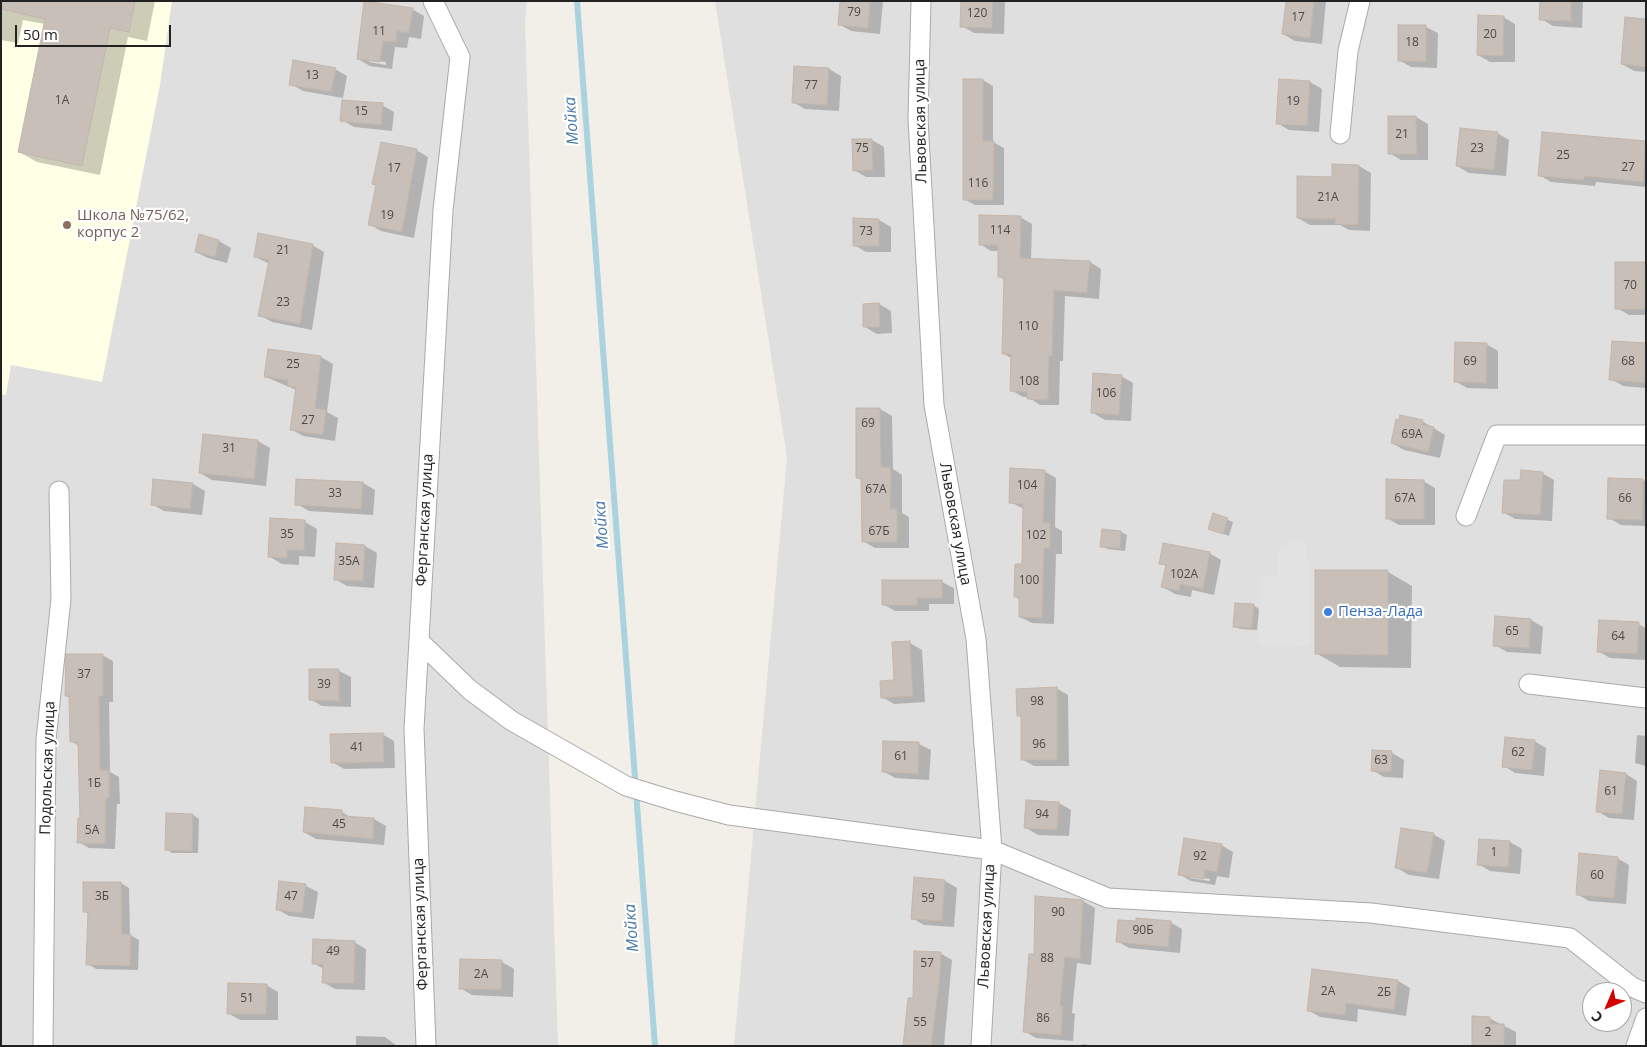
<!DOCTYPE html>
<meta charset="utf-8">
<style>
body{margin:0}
#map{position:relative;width:1647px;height:1047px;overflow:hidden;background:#f2efe9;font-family:"Open Sans",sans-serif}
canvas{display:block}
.frame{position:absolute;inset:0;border:2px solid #222;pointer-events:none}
.north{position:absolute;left:1582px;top:982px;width:50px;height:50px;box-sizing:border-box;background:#fff;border:1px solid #a7a7a7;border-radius:50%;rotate:225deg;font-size:14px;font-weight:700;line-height:20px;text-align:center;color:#222}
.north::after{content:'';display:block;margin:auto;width:18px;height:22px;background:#d40000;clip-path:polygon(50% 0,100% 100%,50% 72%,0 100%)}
.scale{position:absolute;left:15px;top:25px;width:156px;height:22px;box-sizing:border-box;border:2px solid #222;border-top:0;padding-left:6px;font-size:15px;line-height:18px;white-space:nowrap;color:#222;-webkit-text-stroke:4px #fff;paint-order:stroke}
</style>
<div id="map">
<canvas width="1647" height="1047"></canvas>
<div class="frame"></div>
<div class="north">С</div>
<div class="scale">50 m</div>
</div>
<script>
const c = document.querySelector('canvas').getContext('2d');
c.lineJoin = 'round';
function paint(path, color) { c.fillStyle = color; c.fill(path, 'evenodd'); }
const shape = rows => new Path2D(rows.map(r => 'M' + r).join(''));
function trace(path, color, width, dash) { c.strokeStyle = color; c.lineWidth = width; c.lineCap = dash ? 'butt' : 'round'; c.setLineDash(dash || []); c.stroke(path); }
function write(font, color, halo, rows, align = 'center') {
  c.font = font + ' "Open Sans",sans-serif'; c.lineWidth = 4.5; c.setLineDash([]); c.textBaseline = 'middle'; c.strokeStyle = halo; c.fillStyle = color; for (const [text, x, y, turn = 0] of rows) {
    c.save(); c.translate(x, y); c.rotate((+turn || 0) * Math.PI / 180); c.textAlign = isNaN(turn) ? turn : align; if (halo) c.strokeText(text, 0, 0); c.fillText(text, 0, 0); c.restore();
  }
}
const residential = shape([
 [1,1,527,1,525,21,558,1046,1,1046],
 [715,1,1646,1,1646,1046,734,1046,787,457],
 [1592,992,1622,992,1622,1022,1592,1022]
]);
const education = shape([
 [1,1,172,1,160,85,102,382,11,365,6,395,1,394]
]);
const parking = shape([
 [1305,538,1305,559,1311,560,1310,646,1258,645,1260,576,1277,576,1279,547]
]);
const shadow = shape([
 [1,1,155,1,147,41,128,37,100,175,37,162,19,152,45,24,23,20,18,43,1,40],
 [841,1,883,1,880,34,851,31,839,24],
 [962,1,1005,1,1004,34,974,33,962,26],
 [1287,1,1326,1,1322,44,1295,41,1283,34],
 [1541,1,1583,1,1582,28,1553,26,1541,19],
 [412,9,424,16,421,39,409,37,407,48,395,47,392,69,370,66,358,59],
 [369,60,386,62,386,65,369,62],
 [1503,17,1515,24,1515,62,1490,62,1478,55],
 [1646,20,1646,72,1634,71,1622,64],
 [1426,27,1438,33,1437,68,1411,67,1399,60],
 [795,67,829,69,841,76,839,111,805,109,793,102],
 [335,69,347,76,343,98,303,91,291,84],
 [983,80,993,86,993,142,1004,148,1004,205,975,205,964,199],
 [1280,80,1310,82,1322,89,1319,132,1289,130,1277,123],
 [382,105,394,112,392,131,354,127,342,120],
 [1389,117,1416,117,1428,124,1428,160,1401,160,1389,153],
 [1497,133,1509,140,1506,176,1469,173,1457,166],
 [872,140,884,147,885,177,866,177,854,170],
 [1646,143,1646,187,1596,182,1595,186,1551,182,1539,175],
 [416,150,428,157,414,238,381,231,369,224,377,186,373,184],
 [1359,166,1371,173,1370,231,1349,230,1340,225,1310,225,1298,218,1333,178],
 [1020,217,1032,224,1031,260,1090,262,1101,269,1099,299,1065,296,1063,361,1060,361,1059,405,1040,405,1028,397,1023,397,1011,390,1012,359,1003,353,1005,280,999,276,999,251,991,251,980,244],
 [879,220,891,227,891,252,866,252,854,245],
 [200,236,219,241,231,248,227,263,208,258,196,252],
 [312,245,324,252,312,330,272,322,260,315,270,264,255,257],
 [1646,264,1646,315,1629,315,1617,308],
 [879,304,891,311,892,333,877,334,865,327,864,305],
 [1486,344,1498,351,1498,389,1467,388,1455,381],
 [1646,344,1646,388,1623,386,1611,379],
 [269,350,321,357,333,364,327,412,338,418,335,441,303,436,291,429,296,390,266,377],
 [1121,376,1133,383,1131,421,1105,420,1093,413],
 [857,409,880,409,892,416,893,469,902,475,902,513,909,517,909,548,875,548,863,541,863,481,858,478],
 [1400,421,1422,421,1445,435,1440,458,1404,450,1392,443],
 [258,441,270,448,266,486,212,480,200,473],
 [1044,471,1056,478,1055,527,1062,531,1062,554,1056,554,1054,624,1032,623,1020,617,1021,600,1015,597,1023,566,1024,509,1010,502],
 [1542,473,1554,480,1552,521,1515,519,1503,512,1521,482],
 [1643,480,1646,482,1646,526,1621,525,1609,518],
 [1423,481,1435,488,1435,525,1399,525,1387,518],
 [363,483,375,490,373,515,309,511,297,504],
 [193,484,205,491,202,515,164,511,152,504],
 [1214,514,1233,522,1229,536,1215,531],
 [272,520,305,522,317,529,315,557,299,556,299,565,282,564,270,557],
 [1121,532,1127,535,1125,551,1107,549,1102,546],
 [365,546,377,553,374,588,347,586,335,579],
 [1209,553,1221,560,1214,595,1192,590,1191,597,1175,594,1163,587,1166,566,1160,563],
 [1317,571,1388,572,1412,586,1411,668,1340,667,1316,653],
 [942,582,954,588,954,604,929,604,929,611,895,611,883,604],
 [1253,605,1259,609,1257,630,1240,629,1234,626],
 [1531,620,1543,627,1541,654,1507,652,1495,645],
 [1638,624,1646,628,1646,660,1610,658,1598,651],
 [910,643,922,650,925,702,894,704,882,697,895,681],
 [102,655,113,661,113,702,109,702,110,772,119,777,120,804,117,804,115,849,89,848,79,842,81,820,79,746,71,741,70,698,66,696],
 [311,670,339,671,351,677,351,707,322,706,310,699],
 [1056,688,1068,695,1069,766,1034,766,1022,759,1023,718,1018,715],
 [382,734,394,741,395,768,344,769,332,762],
 [1637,735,1646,736,1646,766,1635,763],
 [1534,741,1546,748,1544,776,1515,773,1504,766],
 [919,744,931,750,929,780,895,778,883,771],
 [1392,753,1404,760,1403,778,1384,777,1372,770],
 [1626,774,1637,781,1634,820,1609,818,1597,811],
 [1059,803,1071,810,1069,836,1038,835,1026,828],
 [342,812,352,818,374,819,386,826,384,845,316,839,304,832],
 [167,814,193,815,199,819,198,853,172,853,166,849],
 [1433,834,1445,841,1439,879,1409,875,1397,868],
 [1510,842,1522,849,1520,874,1490,871,1478,864],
 [1221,845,1233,852,1229,878,1217,876,1215,885,1191,881,1179,874],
 [1190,876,1210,879,1210,881,1190,878],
 [1617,858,1629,865,1626,904,1589,901,1577,894],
 [915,879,945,881,957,888,954,927,924,925,912,918],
 [121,883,129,888,130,935,139,940,138,970,96,969,88,964,89,914,84,911],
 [306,886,318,892,314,919,289,916,277,909],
 [1083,901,1095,908,1091,965,1077,963,1072,1013,1075,1014,1073,1041,1036,1038,1024,1031,1035,956],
 [1170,922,1182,929,1180,953,1129,948,1117,941],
 [354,942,366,949,365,990,335,989,323,982,324,969,313,963],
 [940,953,952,960,944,1046,904,1046,914,1000],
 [461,960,502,962,514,969,513,997,472,995,460,988],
 [1313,970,1398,981,1410,988,1406,1016,1358,1009,1357,1022,1320,1017,1308,1010],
 [266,985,278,992,278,1020,240,1020,228,1013],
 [1489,1018,1516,1032,1516,1046,1473,1046],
 [356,1036,385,1037,397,1046,356,1046],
 [1082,1044,1098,1046,1082,1046]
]);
const stream = shape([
 [577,1,655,1046]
]);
const building = shape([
 [1,1,135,1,129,32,110,28,82,166,18,152,45,19,1,9,1,1],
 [364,1,413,8,409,33,397,31,396,42,383,41,380,62,357,59,364,1],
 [840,1,870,1,868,28,838,25,840,1],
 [961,1,993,1,992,28,960,27,961,1],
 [1286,1,1314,1,1310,38,1282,34,1286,1],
 [1540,1,1571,1,1571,21,1539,20,1540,1],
 [1478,15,1504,16,1503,56,1477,55,1478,15],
 [1625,17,1646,19,1646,67,1621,64,1625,17],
 [1398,25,1426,25,1426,62,1398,61,1398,25],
 [293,60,336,68,331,92,289,85,293,60],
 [794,66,829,68,827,105,792,103,794,66],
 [963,79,983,79,983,141,994,141,993,200,963,200,963,79],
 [1279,79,1310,81,1307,126,1276,124,1279,79],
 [342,100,383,103,381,125,340,121,342,100],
 [1388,116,1416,116,1417,154,1388,154,1388,116],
 [1460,128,1498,132,1494,170,1456,166,1460,128],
 [1542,132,1646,141,1643,182,1584,176,1584,180,1538,176,1542,132],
 [852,139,872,139,873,170,853,171,852,139],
 [381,142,417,149,402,232,368,225,376,185,372,184,381,142],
 [1332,164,1359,165,1358,225,1335,224,1335,219,1297,218,1297,176,1332,177,1332,164],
 [979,215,1021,216,1020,258,1090,261,1087,293,1054,290,1052,356,1049,356,1048,400,1027,399,1027,392,1010,391,1011,354,1002,354,1004,277,998,277,998,245,979,245,979,215],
 [853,218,879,219,879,246,853,246,853,218],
 [258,233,313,244,300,324,258,316,269,260,254,257,258,233],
 [199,234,219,240,215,257,195,252,199,234],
 [1615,262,1646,262,1646,309,1615,309,1615,262],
 [879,303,880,327,863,327,863,304,879,303],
 [1612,341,1646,343,1646,383,1609,380,1612,341],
 [1455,342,1487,343,1486,383,1454,382,1455,342],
 [268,349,321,356,315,408,326,410,323,435,290,430,296,387,287,386,288,380,264,377,268,349],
 [1093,373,1122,375,1119,415,1091,413,1093,373],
 [856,408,880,408,881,467,891,467,890,509,897,509,897,542,862,542,861,478,856,478,856,408],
 [1400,415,1423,420,1422,425,1434,427,1428,452,1391,443,1396,419,1399,420,1400,415],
 [203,434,258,440,254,479,199,473,203,434],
 [1010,468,1045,470,1043,523,1050,523,1050,548,1044,548,1042,618,1019,617,1019,597,1014,597,1015,564,1022,564,1023,504,1009,503,1010,468],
 [1521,470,1543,472,1540,515,1502,513,1504,480,1520,480,1521,470],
 [1608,478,1643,479,1642,520,1607,519,1608,478],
 [153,479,193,483,190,509,151,505,153,479],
 [296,479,363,482,361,509,295,505,296,479],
 [1386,479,1424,480,1424,519,1386,519,1386,479],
 [1213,513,1228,518,1223,534,1208,529,1213,513],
 [270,518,305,520,304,550,287,550,287,558,268,557,270,518],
 [1102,529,1121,531,1120,548,1100,547,1102,529],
 [336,543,365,545,363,581,334,580,336,543],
 [1163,543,1210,552,1203,589,1180,584,1179,591,1161,587,1166,565,1159,564,1163,543],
 [1315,570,1388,570,1388,655,1315,654,1315,570],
 [882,580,942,580,942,598,917,598,917,605,882,605,882,580],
 [1235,603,1254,604,1252,628,1233,627,1235,603],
 [1495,616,1531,619,1529,648,1493,646,1495,616],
 [1599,620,1639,622,1637,654,1597,652,1599,620],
 [910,641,913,696,881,698,880,681,894,680,892,642,910,641],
 [66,654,103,654,103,696,99,696,100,770,109,770,109,798,106,798,105,844,77,843,78,818,80,818,78,742,70,742,69,696,65,696,66,654],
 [309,669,339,669,339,701,309,700,309,669],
 [1057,687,1057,760,1021,760,1021,716,1017,716,1016,689,1057,687],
 [383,733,384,762,331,763,330,734,383,733],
 [1505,737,1535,740,1532,770,1502,767,1505,737],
 [883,741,919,742,918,774,882,772,883,741],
 [1372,750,1392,751,1391,772,1371,771,1372,750],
 [1600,770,1626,773,1622,814,1596,812,1600,770],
 [1026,800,1059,802,1057,830,1024,828,1026,800],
 [305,807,342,810,342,816,374,818,373,839,303,832,305,807],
 [166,813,193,814,192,851,165,850,166,813],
 [1401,828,1434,833,1427,873,1395,868,1401,828],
 [1184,838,1222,844,1217,872,1205,870,1204,879,1178,875,1184,838],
 [1479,839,1510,841,1508,867,1477,865,1479,839],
 [1579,853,1618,857,1614,898,1576,895,1579,853],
 [914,877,945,880,942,921,911,919,914,877],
 [279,881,306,884,302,913,276,910,279,881],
 [83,882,121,882,122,934,131,934,130,966,86,965,88,912,83,912,83,882],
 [1035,896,1083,900,1080,959,1065,957,1060,1006,1063,1006,1061,1035,1023,1032,1029,954,1034,954,1035,896],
 [1136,918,1171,921,1168,947,1116,942,1118,920,1136,921,1136,918],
 [313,939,355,941,354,983,322,983,323,964,312,964,313,939],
 [914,951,941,952,940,976,931,1046,903,1046,908,998,913,998,914,951],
 [460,959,502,960,501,990,459,989,460,959],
 [1312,969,1398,980,1394,1010,1346,1003,1345,1015,1307,1011,1312,969],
 [228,983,267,984,266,1014,227,1014,228,983],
 [1472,1016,1490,1017,1490,1024,1504,1024,1504,1046,1472,1046,1472,1016]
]);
const street = shape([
 [921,1,918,119,934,405,976,639,992,850,981,1046],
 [1340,134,1348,51,1360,1],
 [1466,516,1497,435,1646,435],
 [419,641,470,690,512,721,626,786,675,801,729,815,992,850,1108,898,1371,913,1570,938,1632,987,1646,993],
 [1529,684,1646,698],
 [43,1046,46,740,61,599,59,491],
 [426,1046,414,729,443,210,460,57,433,1],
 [1636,1046,1646,1018]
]);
const markers = [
 [67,225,5,"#8d6e63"],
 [1328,612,5,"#3f7fe0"]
];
const numberNames = [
 ["79",854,13],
 ["120",977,14],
 ["17",1298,18],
 ["11",379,32],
 ["20",1490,35],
 ["18",1412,43],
 ["13",312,76],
 ["77",811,86],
 ["1А",62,101],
 ["19",1293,102],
 ["15",361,112],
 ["21",1402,135],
 ["75",862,149],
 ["23",1477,149],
 ["25",1563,156],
 ["27",1628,168],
 ["17",394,169],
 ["116",978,184],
 ["21А",1328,198],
 ["19",387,216],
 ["114",1000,231],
 ["73",866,232],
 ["21",283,251],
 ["70",1630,286],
 ["23",283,303],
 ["110",1028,327],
 ["69",1470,362],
 ["68",1628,362],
 ["25",293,365],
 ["108",1029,382],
 ["106",1106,394],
 ["27",308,421],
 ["69",868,424],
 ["69А",1412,435],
 ["31",229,449],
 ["104",1027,486],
 ["67А",876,490],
 ["33",335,494],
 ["67А",1405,499],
 ["66",1625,499],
 ["67Б",879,532],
 ["35",287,535],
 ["102",1036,536],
 ["35А",349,562],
 ["102А",1184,575],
 ["100",1029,581],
 ["65",1512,632],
 ["64",1618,637],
 ["37",84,675],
 ["39",324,685],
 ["98",1037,702],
 ["96",1039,745],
 ["41",357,748],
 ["62",1518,753],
 ["61",901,757],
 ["63",1381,761],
 ["1Б",94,784],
 ["61",1611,792],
 ["94",1042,815],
 ["45",339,825],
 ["5А",92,831],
 ["1",1494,853],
 ["92",1200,857],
 ["60",1597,876],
 ["3Б",102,897],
 ["47",291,897],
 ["59",928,899],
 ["90",1058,913],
 ["90Б",1143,931],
 ["49",333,952],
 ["88",1047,959],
 ["57",927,964],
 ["2А",481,975],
 ["2А",1328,992],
 ["2Б",1384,993],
 ["51",247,999],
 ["86",1043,1019],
 ["55",920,1023],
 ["2",1488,1033]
];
const streetNames = [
 ["Львовская улица",921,121,-91],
 ["Ферганская улица",425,520,-87],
 ["Львовская улица",955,524,80],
 ["Подольская улица",48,768,-88],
 ["Ферганская улица",421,924,-92],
 ["Львовская улица",987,926,-87]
];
const educationNames = [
 ["Школа №75/62,",77,216],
 ["корпус 2",77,233]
];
const shopNames = [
 ["Пенза-Лада",1338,612]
];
const waterNames = [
 ["Мойка",572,121,-94],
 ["Мойка",602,525,-94],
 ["Мойка",632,928,-94]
];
paint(residential, '#e0dfdf');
paint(education, '#ffffe5');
paint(parking, '#e2e2e2');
paint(shadow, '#0003');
trace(stream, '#aad3df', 6);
paint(building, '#c7bfb8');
trace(building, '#c4b6ab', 1);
trace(street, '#a9a9a9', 21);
trace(street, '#fff', 19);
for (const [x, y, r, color] of markers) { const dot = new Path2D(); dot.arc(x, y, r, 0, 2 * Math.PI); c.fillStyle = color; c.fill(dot); trace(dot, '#fff', 2); }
write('12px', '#4b4948', null, numberNames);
write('15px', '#222', '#fff', streetNames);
write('15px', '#785e54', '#fff', educationNames, 'left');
write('15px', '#366cbe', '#fff', shopNames, 'left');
write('italic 16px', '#4a7aab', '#fff', waterNames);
</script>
